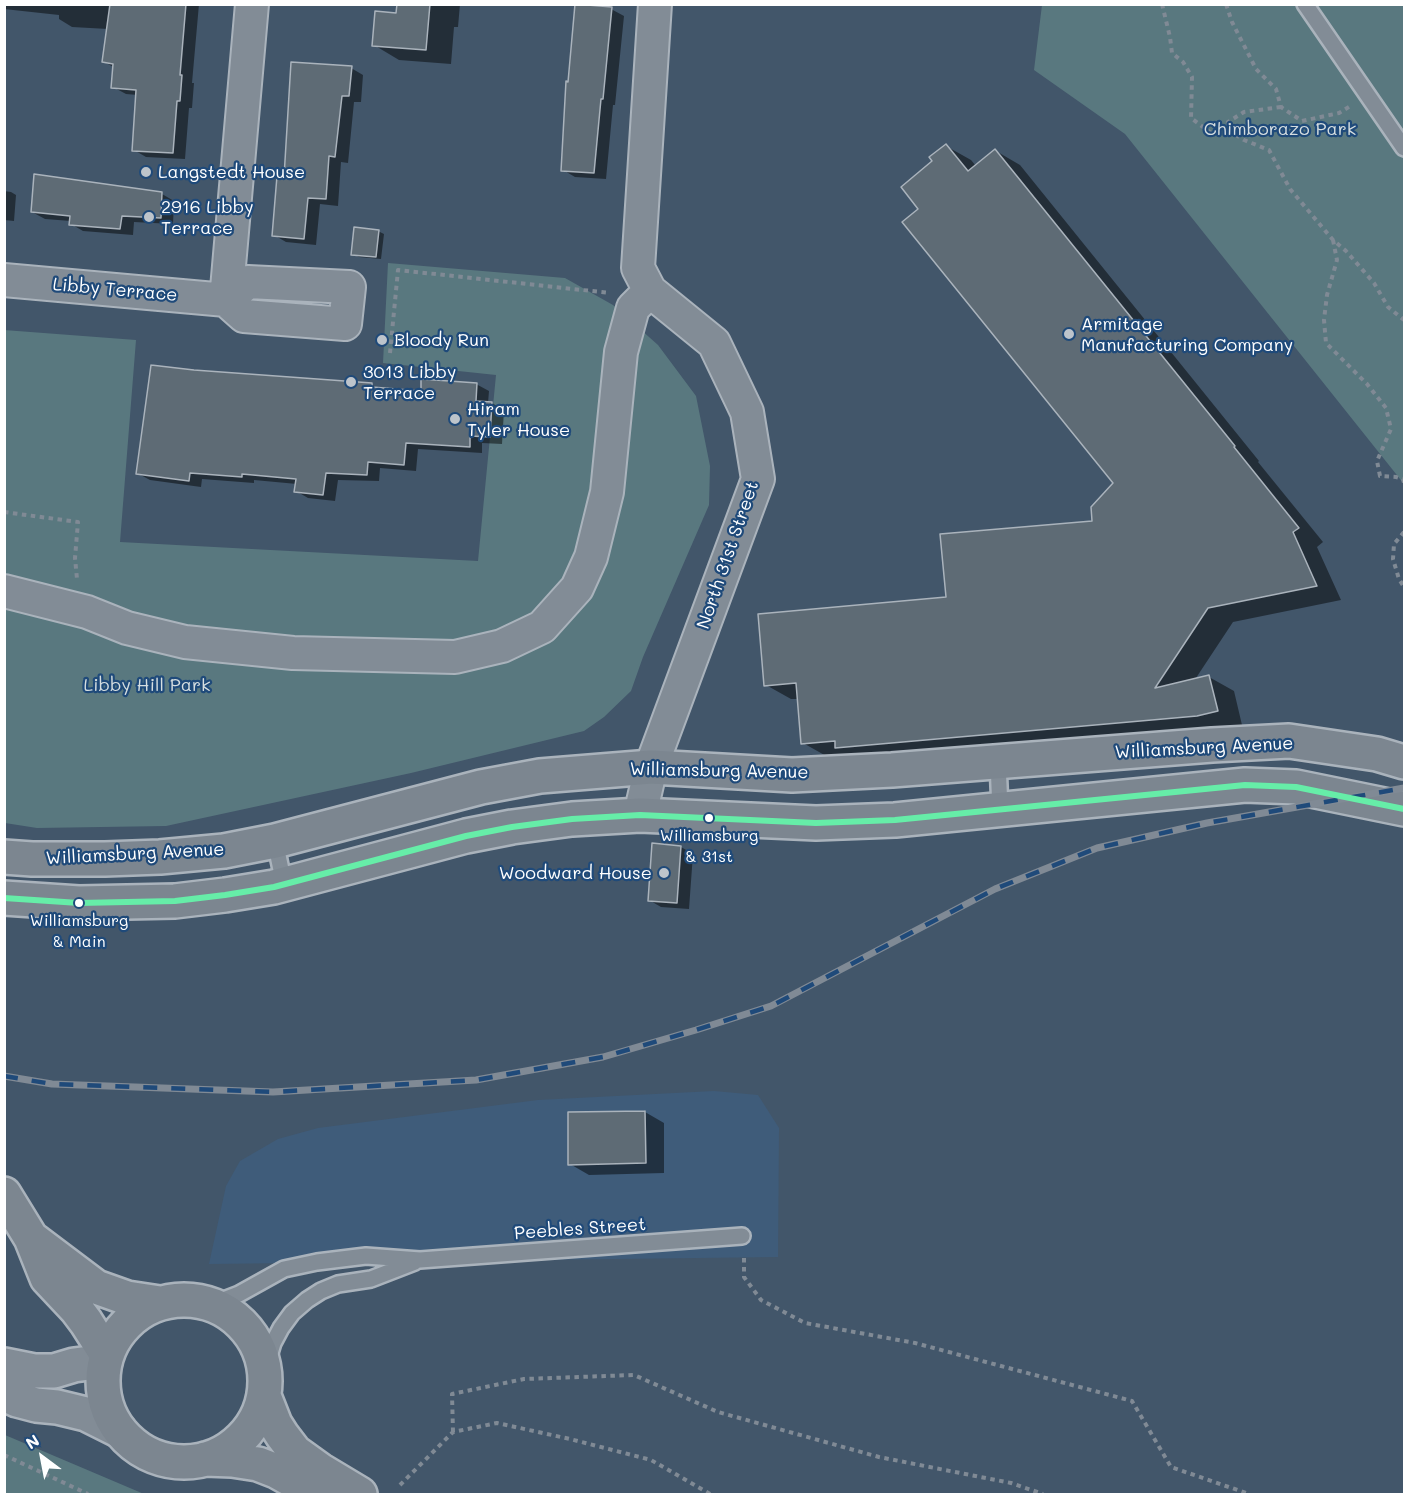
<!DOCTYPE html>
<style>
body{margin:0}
#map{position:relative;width:1409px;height:1499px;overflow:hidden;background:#42566a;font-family:Mali,sans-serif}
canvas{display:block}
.frame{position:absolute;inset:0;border:6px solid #fff;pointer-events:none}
.north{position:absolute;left:12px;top:1427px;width:60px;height:60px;-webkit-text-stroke:4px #1f4a7a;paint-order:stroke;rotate:328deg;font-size:16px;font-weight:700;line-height:24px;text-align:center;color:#fff}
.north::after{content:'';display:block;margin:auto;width:21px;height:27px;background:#fff;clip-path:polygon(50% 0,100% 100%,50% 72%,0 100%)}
</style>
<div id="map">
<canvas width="1409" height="1499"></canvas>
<div class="frame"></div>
<div class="north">N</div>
</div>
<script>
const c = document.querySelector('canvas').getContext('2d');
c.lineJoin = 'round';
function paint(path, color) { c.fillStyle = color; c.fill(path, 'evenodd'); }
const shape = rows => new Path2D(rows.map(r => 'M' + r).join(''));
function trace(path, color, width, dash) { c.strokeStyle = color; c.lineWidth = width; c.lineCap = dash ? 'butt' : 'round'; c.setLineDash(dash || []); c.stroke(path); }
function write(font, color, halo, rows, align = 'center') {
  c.font = font + ' Mali,sans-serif'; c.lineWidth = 4.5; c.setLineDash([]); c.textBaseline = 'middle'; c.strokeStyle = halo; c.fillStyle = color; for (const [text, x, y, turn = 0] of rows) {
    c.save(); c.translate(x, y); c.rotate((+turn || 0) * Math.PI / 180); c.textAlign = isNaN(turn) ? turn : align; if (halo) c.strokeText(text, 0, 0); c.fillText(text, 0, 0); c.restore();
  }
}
const built = shape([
 [714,1091,758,1095,779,1128,778,1257,209,1264,226,1186,240,1161,278,1139,318,1128,538,1100]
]);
const green = shape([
 [1042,5,1404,5,1404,484,1125,134,1034,70],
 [388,263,565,278,613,305,658,345,696,396,710,466,709,505,643,657,631,691,604,717,584,731,411,773,166,826,37,828,5,823,4,330,136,340,120,542,478,561,496,375,383,363],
 [4,1435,5,1435,144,1494,5,1494]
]);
const shadow = shape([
 [4,4,199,4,192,83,194,83,192,108,189,108,185,159,146,157,134,150,138,95,126,94,113,87,115,68,103,61,108,29,72,27,59,19,59,15,4,9],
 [398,4,460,4,458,27,454,27,451,64,399,60,374,45,398,15],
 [611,9,624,16,615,105,613,105,606,179,575,177,563,170,569,83],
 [351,68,363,75,361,102,354,102,348,163,341,162,338,206,320,204,316,245,286,242,274,235,285,178],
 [946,146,971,160,976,166,996,151,1020,165,1259,461,1258,462,1323,542,1317,547,1341,600,1233,622,1194,681,1209,677,1234,691,1242,725,1223,729,862,761,852,755,828,757,803,743,799,699,791,699,766,685,947,598,1094,522,1115,483,920,209,935,161],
 [4,191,11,192,16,195,14,221,4,220],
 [162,194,174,201,173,224,134,222,133,235,83,231,71,224,71,221,45,219,32,212],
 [378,231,384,234,381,259,359,257,353,254],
 [476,384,489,391,488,403,492,403,504,410,502,444,482,443,482,453,418,449,416,471,380,468,379,481,338,480,335,501,308,498,296,491,297,484,254,480,254,483,202,479,201,487,150,480,137,473,372,385,379,389,422,392],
 [681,847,693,854,689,909,661,907,649,900],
 [645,1112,664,1123,664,1173,589,1175,570,1164]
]);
const building = shape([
 [110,4,186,4,180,75,182,75,180,101,177,101,173,153,132,151,136,90,111,88,113,64,102,62,110,4],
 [397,4,430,4,426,50,372,46,375,11,396,13,397,4],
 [575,4,612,7,603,99,601,99,594,173,561,171,566,81,568,82,575,4],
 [291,62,352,66,349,96,342,96,335,157,329,156,326,199,308,198,304,239,272,236,277,176,284,177,291,62],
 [946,144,968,171,995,149,1235,446,1234,447,1299,528,1293,532,1317,586,1208,608,1155,688,1209,675,1218,711,1197,716,835,748,835,741,801,744,796,683,764,686,758,614,946,597,940,534,1092,521,1091,507,1113,483,902,222,918,209,901,187,932,161,929,157,946,144],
 [34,174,162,192,161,218,122,216,120,229,69,225,70,216,31,212,34,174],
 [354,227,379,230,376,257,351,255,354,227],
 [151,365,194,370,372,383,372,387,421,391,421,379,477,383,476,401,492,402,490,437,470,436,470,447,406,443,404,465,368,462,367,475,326,473,323,495,294,492,296,479,242,474,242,477,190,473,189,481,136,474,151,365],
 [652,843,681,846,677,903,648,901,652,843],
 [645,1111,646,1163,568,1165,568,1112,645,1111]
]);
const path = shape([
 [1162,4,1170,37,1172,53,1183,62,1192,77,1191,118,1211,133,1231,132],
 [1226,4,1232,22,1256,69,1276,89,1281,107,1302,121,1339,113,1352,105],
 [1281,107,1244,112,1228,122,1231,132,1244,140,1269,150,1290,189,1333,240,1346,251,1374,283,1388,307,1404,320],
 [1333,240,1337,260,1327,295,1324,320,1326,343,1367,384,1386,408,1391,429,1377,461,1380,476,1396,477,1403,479,1404,483],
 [390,353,398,270,610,293],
 [4,512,78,522,75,558,77,579],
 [1404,532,1394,544,1393,559,1399,579,1404,587],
 [744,1258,744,1277,761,1300,805,1323,915,1343,1132,1401,1171,1467,1249,1494],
 [453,1432,452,1394,524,1379,634,1375,718,1412,879,1457,1011,1483,1043,1494],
 [4,1455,88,1494],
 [400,1485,453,1432,497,1423,570,1439,651,1460,710,1494]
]);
const lane = shape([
 [1305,4,1404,148],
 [998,762,1000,810],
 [275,841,284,884],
 [213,1304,239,1294,284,1269,317,1262,366,1256,420,1260,742,1236],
 [265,1370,273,1343,281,1328,292,1313,307,1300,321,1291,338,1284,371,1279,415,1262]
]);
const street = shape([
 [4,280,226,300,244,316,345,324,349,287,248,282,226,300],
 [226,300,252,4],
 [4,591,87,612,127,628,185,642,293,653,455,657,502,646,542,627,577,588,591,557,607,492,621,352,633,308,650,291],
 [640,815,651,767,758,479,747,412,714,343,650,291,638,268,655,4]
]);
const secondary = shape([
 [4,1365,34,1371,54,1371,74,1365,105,1361],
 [4,1394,17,1400,36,1405,57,1407,86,1414,120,1431]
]);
const primary = shape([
 [4,857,32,859,105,859,160,857,224,851,275,841,481,787,540,776,651,767,792,775,892,770,1212,745,1289,741,1377,754,1404,762],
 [4,898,79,903,175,901,225,895,274,887,421,848,466,836,512,827,572,819,640,815,816,823,895,820,1245,785,1296,787,1404,809],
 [4,1194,31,1238,47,1278,77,1310,86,1322,107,1355],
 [31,1238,96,1287,127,1298,160,1303],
 '103 1381a81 81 0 1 1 162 0a81 81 0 1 1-162 0Z',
 [264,1396,275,1424,282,1435,295,1452,320,1470,360,1494],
 [205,1459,232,1460,258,1464,276,1471,317,1494]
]);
const rail = shape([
 [4,1076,52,1084,273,1092,476,1080,603,1057,696,1030,771,1006,995,889,1097,848,1207,823,1404,788]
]);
const bus1 = shape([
 [4,898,79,903,175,901,225,895,274,887,466,836,512,827,572,819,640,815,816,823,895,820,1245,785,1296,787,1404,809]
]);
const markers = [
 [146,172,6,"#bdc4cb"],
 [149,217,6,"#bdc4cb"],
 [1069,334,6,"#bdc4cb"],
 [382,340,6,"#bdc4cb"],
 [351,382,6,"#bdc4cb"],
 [455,419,6,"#bdc4cb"],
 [709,818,5,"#fff"],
 [664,873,6,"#bdc4cb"],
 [79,903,5,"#fff"]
];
const busNames = [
 ["Williamsburg",709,836],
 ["& 31st",709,857],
 ["Williamsburg",79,921],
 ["& Main",79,942]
];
const parkNames = [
 ["Chimborazo Park",1280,129],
 ["Libby Hill Park",147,685]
];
const poiNames = [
 ["Langstedt House",158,172],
 ["2916 Libby",161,207],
 ["Terrace",161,228],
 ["Armitage",1081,324],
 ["Manufacturing Company",1081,345],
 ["Bloody Run",394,340],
 ["3013 Libby",363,372],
 ["Terrace",363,393],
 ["Hiram",467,409],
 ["Tyler House",467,430],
 ["Woodward House",652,873,"right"]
];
const streetNames = [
 ["Libby Terrace",115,290,5],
 ["North 31st Street",728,555,-71],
 ["Williamsburg Avenue",1204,748,-3],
 ["Williamsburg Avenue",719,771,1],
 ["Williamsburg Avenue",135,854,-3],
 ["Peebles Street",580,1229,-4]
];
paint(built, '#3f5c7a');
paint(green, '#59787f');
paint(shadow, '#0007');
paint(building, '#5e6b75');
trace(building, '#aab3bc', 1.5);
trace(lane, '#aab3bc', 20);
trace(street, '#aab3bc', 36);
trace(secondary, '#aab3bc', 38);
trace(primary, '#aab3bc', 38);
trace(path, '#808a95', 4, [4.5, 4.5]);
trace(lane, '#828c96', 15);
trace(street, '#828c96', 32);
trace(secondary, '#828c96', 33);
trace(primary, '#7c8690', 33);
trace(rail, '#808a95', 7);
trace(rail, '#1f4a7a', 4.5, [14]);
trace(bus1, '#66eda8', 6);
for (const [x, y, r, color] of markers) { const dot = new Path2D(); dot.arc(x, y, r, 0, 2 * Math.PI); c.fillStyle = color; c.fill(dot); trace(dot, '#1f4a7a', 2); }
write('16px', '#fff', '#1f4a7a', busNames);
write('18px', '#d6dee0', '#1f4a7a', parkNames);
write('18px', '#fff', '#1f4a7a', poiNames, 'left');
write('18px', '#fff', '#1f4a7a', streetNames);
</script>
